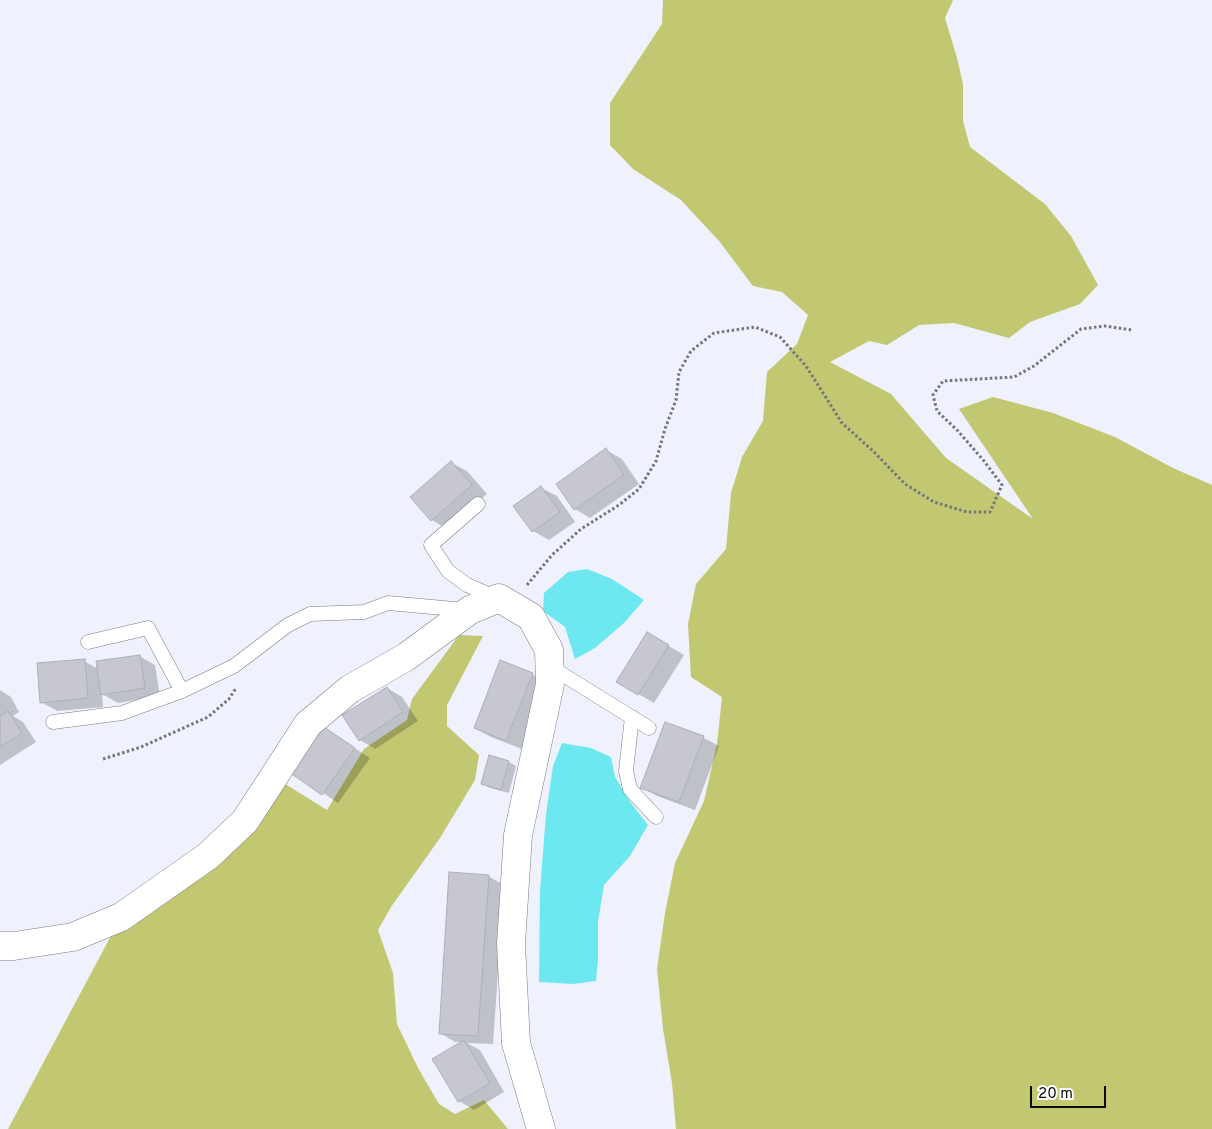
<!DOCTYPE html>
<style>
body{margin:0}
#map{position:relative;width:1212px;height:1129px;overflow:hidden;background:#eff2fc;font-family:Overpass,sans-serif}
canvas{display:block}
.scale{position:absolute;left:1030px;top:1086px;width:76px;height:22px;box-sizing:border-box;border:2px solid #0b0c0f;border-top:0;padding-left:6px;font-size:15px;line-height:18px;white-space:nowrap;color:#0b0c0f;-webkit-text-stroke:4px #fff;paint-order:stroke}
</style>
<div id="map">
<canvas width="1212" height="1129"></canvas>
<div class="scale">20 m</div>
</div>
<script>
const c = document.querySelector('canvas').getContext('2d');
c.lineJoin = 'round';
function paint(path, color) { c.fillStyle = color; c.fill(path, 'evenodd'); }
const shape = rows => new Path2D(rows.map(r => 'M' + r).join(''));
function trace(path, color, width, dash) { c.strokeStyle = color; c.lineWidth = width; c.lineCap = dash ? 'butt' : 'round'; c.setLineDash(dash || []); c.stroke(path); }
const forest = shape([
 [663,0,953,0,945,18,957,58,963,84,963,121,970,147,1045,204,1071,236,1098,285,1080,304,1030,322,1009,338,954,323,919,325,887,345,869,341,830,362,891,394,946,458,1033,519,959,409,993,397,1053,413,1115,437,1173,468,1212,485,1212,1129,676,1129,672,1083,663,1029,657,969,665,913,675,863,704,801,717,744,722,697,691,677,688,624,696,584,726,549,731,493,742,457,763,421,767,372,797,344,808,315,782,292,753,286,719,241,681,200,633,169,610,145,610,103,662,24],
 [459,635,483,636,447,705,447,726,479,755,475,780,440,838,391,907,378,930,393,973,397,1024,418,1068,439,1104,455,1114,484,1100,508,1129,8,1129,121,917,274,777,327,810,364,749,407,720,412,699]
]);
const water = shape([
 [587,569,612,579,644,600,624,623,595,648,575,659,565,627,543,611,544,593,568,572],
 [562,743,591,748,611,757,615,777,631,803,648,825,630,856,604,885,598,922,598,960,596,981,573,984,539,982,540,890,546,814,553,766]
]);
const shadow = shape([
 [606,450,622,459,639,484,590,518,575,509],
 [451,463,467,471,487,494,447,529,432,520,412,497],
 [541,488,557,496,575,522,549,540,533,531,515,506],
 [648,634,684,655,654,703,618,682],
 [139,656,155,665,160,696,118,703,102,694,103,707,57,711,41,702,84,661,98,669],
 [532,674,547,683,522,749,491,737,475,728],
 [387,688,402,697,418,721,375,749,360,740],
 [0,690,11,697,19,712,13,716,23,722,36,742,0,765],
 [666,724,704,738,719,746,695,810,657,796,642,787],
 [322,727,370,758,338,803,291,771],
 [490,757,509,762,516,766,509,793,490,788,483,784],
 [488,876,504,885,493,1044,467,1043,480,1050,504,1092,474,1110,459,1101,462,1042,455,1042,440,1033]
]);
const building = shape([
 [606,448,624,475,574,510,556,484,606,448],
 [451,461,472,485,431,521,410,497,451,461],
 [541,486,560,512,532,532,513,506,541,486],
 [647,632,669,645,638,695,616,682,647,632],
 [140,655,145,688,101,695,96,661,140,655],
 [85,659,88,698,40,703,37,663,85,659],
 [500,660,533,673,506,741,474,728,500,660],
 [387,687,403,712,359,741,342,715,387,687],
 [8,711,22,733,0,747,0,716,8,711],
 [665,722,704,736,679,802,640,788,665,722],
 [321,725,355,748,322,795,289,772,321,725],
 [489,755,509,761,501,790,481,784,489,755],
 [449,872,489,875,478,1036,439,1034,449,872],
 [464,1040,490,1083,458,1102,432,1059,464,1040]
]);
const path = shape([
 [527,585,552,555,581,529,619,505,639,489,656,461,665,429,676,400,679,372,691,351,714,333,755,327,780,337,806,366,842,423,873,451,905,484,934,502,967,512,990,512,1002,485,984,461,958,431,937,411,933,395,943,381,1014,377,1034,366,1081,329,1105,326,1132,330],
 [103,759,141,747,208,717,229,699,236,688]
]);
const service = shape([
 [478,504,431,545,448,571,467,585,497,598],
 [88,642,148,628,182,691],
 [549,666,649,728],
 [632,717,626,771,630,789,656,817],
 [53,722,122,713,182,691,234,666,288,625,310,614,364,612,388,603,466,610]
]);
const minor = shape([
 [0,946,14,946,73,937,121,917,208,856,245,821,308,724,350,689,406,657,470,610,499,598,531,617,549,650,550,684,518,835,511,944,516,1043,541,1129]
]);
paint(forest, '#c2c771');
paint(water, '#6de8f1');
paint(shadow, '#0003');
paint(building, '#c7c7d1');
trace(building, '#adadb7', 1);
trace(service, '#797b84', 15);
trace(minor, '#797b84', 29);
trace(path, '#73757b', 3, [2.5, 2.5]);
trace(service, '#fff', 14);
trace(minor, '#fff', 28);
</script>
